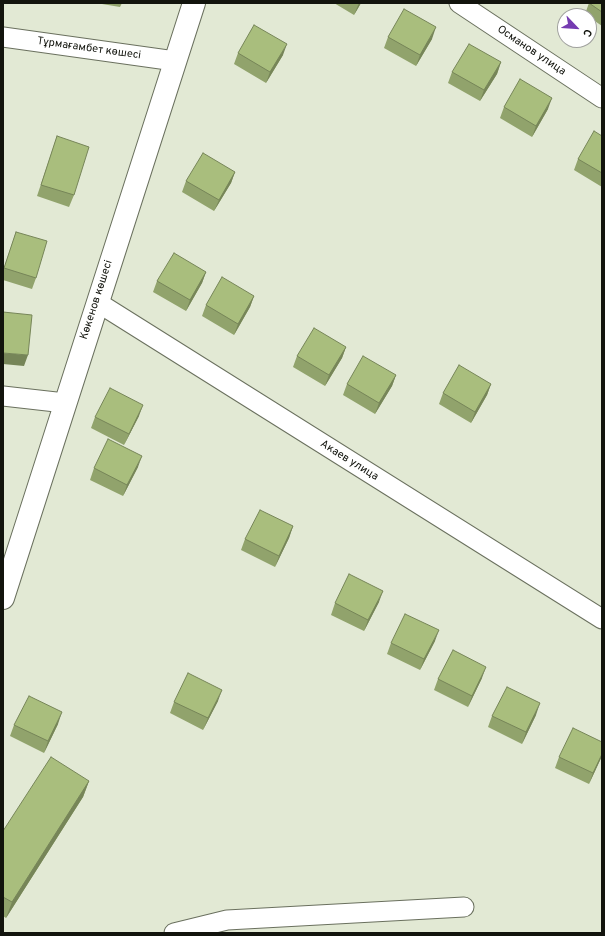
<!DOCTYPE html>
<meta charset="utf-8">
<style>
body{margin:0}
#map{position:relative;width:605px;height:936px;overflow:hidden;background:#e2e9d4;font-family:Overpass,sans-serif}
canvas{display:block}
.frame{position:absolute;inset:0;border:4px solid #12140d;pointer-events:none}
.north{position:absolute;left:557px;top:8px;width:40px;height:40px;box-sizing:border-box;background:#fff;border:1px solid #a0a19e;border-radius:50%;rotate:115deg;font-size:11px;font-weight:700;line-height:16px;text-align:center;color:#12140d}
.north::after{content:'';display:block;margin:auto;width:14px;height:18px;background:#753bb1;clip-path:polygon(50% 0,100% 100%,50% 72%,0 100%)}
</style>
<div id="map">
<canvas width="605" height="936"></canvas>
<div class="frame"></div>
<div class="north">С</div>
</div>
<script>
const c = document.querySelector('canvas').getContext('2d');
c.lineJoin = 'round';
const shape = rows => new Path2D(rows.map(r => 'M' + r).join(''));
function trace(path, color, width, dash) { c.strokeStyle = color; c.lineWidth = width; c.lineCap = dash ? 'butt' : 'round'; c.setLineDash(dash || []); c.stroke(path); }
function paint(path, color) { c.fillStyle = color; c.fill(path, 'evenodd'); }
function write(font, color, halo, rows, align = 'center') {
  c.font = font + ' Overpass,sans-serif'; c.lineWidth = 3; c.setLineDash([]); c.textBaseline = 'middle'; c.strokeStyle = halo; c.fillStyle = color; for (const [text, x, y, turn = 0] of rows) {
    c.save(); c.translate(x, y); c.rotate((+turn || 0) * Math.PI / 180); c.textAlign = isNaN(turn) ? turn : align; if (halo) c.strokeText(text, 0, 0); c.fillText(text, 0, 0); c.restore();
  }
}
const street = shape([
 [459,3,602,98],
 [3,37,175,61],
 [97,302,602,619],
 [3,396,65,403],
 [174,933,227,920,464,907]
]);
const secondary = shape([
 [3,598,194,3]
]);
const wall = shape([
 [96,3,122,3,120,7],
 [334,3,361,3,354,15],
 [589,3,602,3,602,26,589,17,589,16,587,16,585,14],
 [388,37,432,39,416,66,384,48],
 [238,53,283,55,266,83,234,64],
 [501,62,497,74,480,101,448,83,452,72],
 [504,107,548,109,532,137,500,118],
 [57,136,74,195,69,207,37,196],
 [602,136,602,187,574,170,578,159],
 [235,172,231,183,214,211,182,192,186,181],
 [16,232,36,278,32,289,3,280,3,271],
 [206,272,202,283,186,311,153,292,157,281],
 [254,296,250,307,234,335,202,316,206,305],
 [346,347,342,358,325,386,293,367,297,356],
 [396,375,392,386,375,414,343,395,347,384],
 [491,384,487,395,471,423,439,404,443,393],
 [139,416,124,445,91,428,95,417],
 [138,467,123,496,90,480,94,468],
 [293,526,289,538,275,567,241,550,245,539],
 [379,602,364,631,331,615,335,603],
 [435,641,420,670,387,654,391,643],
 [482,678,468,707,434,690,438,679],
 [218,701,203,730,170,713,174,702],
 [536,715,522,744,488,727,492,716],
 [58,724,44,753,10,736,14,725],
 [602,742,602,756,589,784,555,768,559,757],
 [89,781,83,797,6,918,3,916,3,831]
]);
const shadedWall = shape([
 [359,3,361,3,354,15],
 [436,27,432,39,416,66,420,55],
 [287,44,283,55,266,83,270,72],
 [501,62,497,74,480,101,484,90],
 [552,98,548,109,532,137,536,126],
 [235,172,231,183,214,211,219,200],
 [206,272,202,283,186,311,190,300],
 [254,296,250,307,234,335,238,324],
 [346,347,342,358,325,386,329,375],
 [3,353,28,355,24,366,3,364],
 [396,375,392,386,375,414,379,403],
 [491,384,487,395,471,423,475,412],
 [143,405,139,416,124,445,129,434],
 [142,456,138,467,123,496,127,485],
 [293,526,289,538,275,567,279,556],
 [383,591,379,602,364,631,368,620],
 [439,630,435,641,420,670,424,659],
 [486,667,482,678,468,707,472,696],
 [222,690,218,701,203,730,208,718],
 [540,703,536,715,522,744,526,732],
 [62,712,58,724,44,753,48,741],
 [602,754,602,756,589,784,593,773],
 [89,781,83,797,6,918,12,902]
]);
const building = shape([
 [589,3,602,3,602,12,589,3],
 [404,9,436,27,420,55,388,37,404,9],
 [254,25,287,44,270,72,238,53,254,25],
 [469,44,501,62,484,90,452,72,469,44],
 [520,79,552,98,536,126,504,107,520,79],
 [594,131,602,136,602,173,578,159,594,131],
 [57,136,89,147,74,195,41,185,57,136],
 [203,153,235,172,219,200,186,181,203,153],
 [16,232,47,241,36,278,4,268,16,232],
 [174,253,206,272,190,300,157,281,174,253],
 [222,277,254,296,238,324,206,305,222,277],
 [3,312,32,315,28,355,3,353,3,312],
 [314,328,346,347,329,375,297,356,314,328],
 [363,356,396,375,379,403,347,384,363,356],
 [459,365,491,384,475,412,443,393,459,365],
 [110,388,143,405,129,434,95,417,110,388],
 [108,439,142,456,127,485,94,468,108,439],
 [260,510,293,526,279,556,245,539,260,510],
 [349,574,383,591,368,620,335,603,349,574],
 [405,614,439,630,424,659,391,643,405,614],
 [453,650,486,667,472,696,438,679,453,650],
 [188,673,222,690,208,718,174,702,188,673],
 [507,687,540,703,526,732,492,716,507,687],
 [29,696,62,712,48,741,14,725,29,696],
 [573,728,602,742,602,754,593,773,559,757,573,728],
 [51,757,89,781,12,902,3,897,3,831,51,757]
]);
const streetNames = [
 ["Тұрмағамбет көшесі",89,49,8],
 ["Османов улица",531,51,34],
 ["Көкенов көшесі",97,300,-72],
 ["Акаев улица",349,461,32]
];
trace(street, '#6a705e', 21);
trace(secondary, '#6a705e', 24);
trace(street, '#fff', 19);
trace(secondary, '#fff', 22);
paint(wall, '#91a36c');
paint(shadedWall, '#768558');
paint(building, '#a9be7d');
trace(building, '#768558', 1);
write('11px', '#12140d', '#fff', streetNames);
</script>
